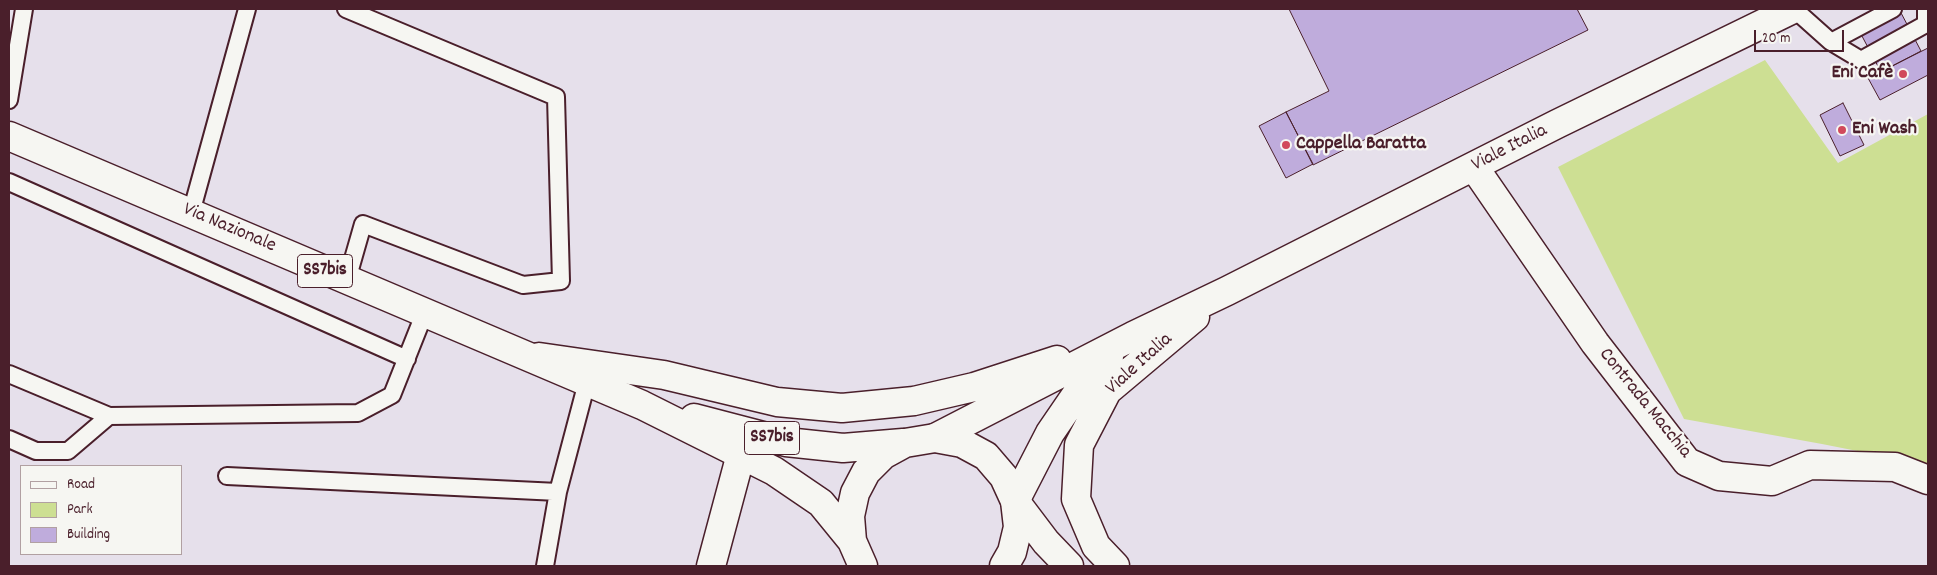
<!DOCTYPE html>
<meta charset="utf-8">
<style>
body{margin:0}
#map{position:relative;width:1937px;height:575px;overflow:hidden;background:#e6e0eb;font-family:Dekko,sans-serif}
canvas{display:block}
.frame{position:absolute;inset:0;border:10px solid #4a1f2b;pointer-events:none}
.legend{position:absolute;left:20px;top:465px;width:162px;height:90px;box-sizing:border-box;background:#f6f6f2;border:1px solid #b1a0a2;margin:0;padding:6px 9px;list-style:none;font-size:15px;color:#4a1f2b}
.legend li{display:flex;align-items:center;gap:10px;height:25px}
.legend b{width:25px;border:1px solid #b1a0a2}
.scale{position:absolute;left:1754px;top:30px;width:90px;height:22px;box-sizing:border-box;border:2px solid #4a1f2b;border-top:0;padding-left:6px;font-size:15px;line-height:18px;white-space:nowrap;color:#4a1f2b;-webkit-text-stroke:4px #f6f6f2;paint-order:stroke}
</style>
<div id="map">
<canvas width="1937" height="575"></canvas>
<div class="frame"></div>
<ul class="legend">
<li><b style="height:6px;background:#f6f6f2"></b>Road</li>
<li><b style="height:14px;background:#cddf93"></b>Park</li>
<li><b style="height:14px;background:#bfacdc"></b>Building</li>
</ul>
<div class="scale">20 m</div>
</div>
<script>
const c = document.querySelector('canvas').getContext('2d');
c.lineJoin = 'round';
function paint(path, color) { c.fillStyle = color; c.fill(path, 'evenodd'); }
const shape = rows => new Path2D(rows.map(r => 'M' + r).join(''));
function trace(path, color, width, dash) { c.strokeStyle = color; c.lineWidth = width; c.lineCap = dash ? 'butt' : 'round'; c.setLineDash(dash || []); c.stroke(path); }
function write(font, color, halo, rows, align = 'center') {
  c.font = font + ' Dekko,sans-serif'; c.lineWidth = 4.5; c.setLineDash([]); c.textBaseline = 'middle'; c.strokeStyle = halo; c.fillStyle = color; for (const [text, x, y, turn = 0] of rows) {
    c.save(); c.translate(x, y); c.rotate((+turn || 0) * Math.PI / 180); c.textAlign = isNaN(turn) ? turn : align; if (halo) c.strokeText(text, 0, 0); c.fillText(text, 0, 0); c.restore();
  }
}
const green = shape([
 [1765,60,1838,163,1928,114,1928,465,1822,444,1684,419,1558,167]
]);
const building = shape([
 [1289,9,1577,9,1588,30,1313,165,1286,112,1329,91,1289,9],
 [1877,9,1899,9,1921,51,1881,72,1854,21,1877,9],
 [1928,48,1928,75,1880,100,1868,78,1928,48],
 [1843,103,1864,145,1840,156,1820,115,1843,103],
 [1286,112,1313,164,1286,178,1259,126,1286,112]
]);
const lane = shape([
 [346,9,556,97,561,281,523,285,363,224,347,280],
 [1794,9,1831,42],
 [1893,9,1831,42,1861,60,1926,24,1926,9],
 [9,100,24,9],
 [9,182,407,359],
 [191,213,247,9],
 [9,374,109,416,358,413,392,395,425,312],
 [9,439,36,451,68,451,109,416],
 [227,476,558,492,587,382],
 [545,566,558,492]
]);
const street = shape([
 [1474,167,1595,343,1687,462,1719,476,1772,481,1810,465,1895,467,1928,480],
 [711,566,741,454]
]);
const secondary = shape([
 [539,357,664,375,777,402,842,408,914,401,974,387,1057,360],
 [935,438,1133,336,1227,291,1557,124,1793,9],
 [1015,501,1050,433,1089,376,1109,357],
 [1115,566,1096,546,1076,499,1079,445,1107,391,1195,317]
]);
const primary = shape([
 [9,136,642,405,774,471,821,503,852,541],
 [694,418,786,442,843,448,903,443],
 [1015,501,1046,542,1069,566],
 [863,566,852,541,850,516,855,493,866,472,883,455,905,443,935,438,962,443,986,456,1004,477,1015,501,1018,527,1012,552,1004,566]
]);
const markers = [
 [1903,74,5,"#d1495b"],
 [1842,130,5,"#d1495b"],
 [1286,145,5,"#d1495b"]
];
const shields = [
 [325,271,55],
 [772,438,55]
];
const shieldNames = [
 ["SS7bis",325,271],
 ["SS7bis",772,438]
];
const poiNames = [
 ["Eni Cafè",1893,74,"right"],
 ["Eni Wash",1852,130],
 ["Cappella Baratta",1296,145]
];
const streetNames = [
 ["Viale Italia",1510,149,-27],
 ["Via Nazionale",229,229,23],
 ["Viale Italia",1140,365,-42],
 ["Contrada Macchia",1644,404,51]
];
paint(green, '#cddf93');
paint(building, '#bfacdc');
trace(building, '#4a1f2b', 1);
trace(lane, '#4a1f2b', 20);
trace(street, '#4a1f2b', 31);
trace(secondary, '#4a1f2b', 31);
trace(primary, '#4a1f2b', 31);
trace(lane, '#f6f6f2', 16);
trace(street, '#f6f6f2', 28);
trace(secondary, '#f6f6f2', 28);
trace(primary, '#f6f6f2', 28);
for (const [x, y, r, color] of markers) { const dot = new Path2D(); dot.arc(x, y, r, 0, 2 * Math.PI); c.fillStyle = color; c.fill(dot); trace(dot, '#f6f6f2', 2); }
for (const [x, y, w] of shields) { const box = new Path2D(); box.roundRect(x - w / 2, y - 16.5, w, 33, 4); c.fillStyle = '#f6f6f2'; c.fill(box); trace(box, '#4a1f2b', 1); }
write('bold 19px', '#4a1f2b', null, shieldNames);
write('bold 20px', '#4a1f2b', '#f6f6f2', poiNames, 'left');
write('20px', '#4a1f2b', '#f6f6f2', streetNames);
</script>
